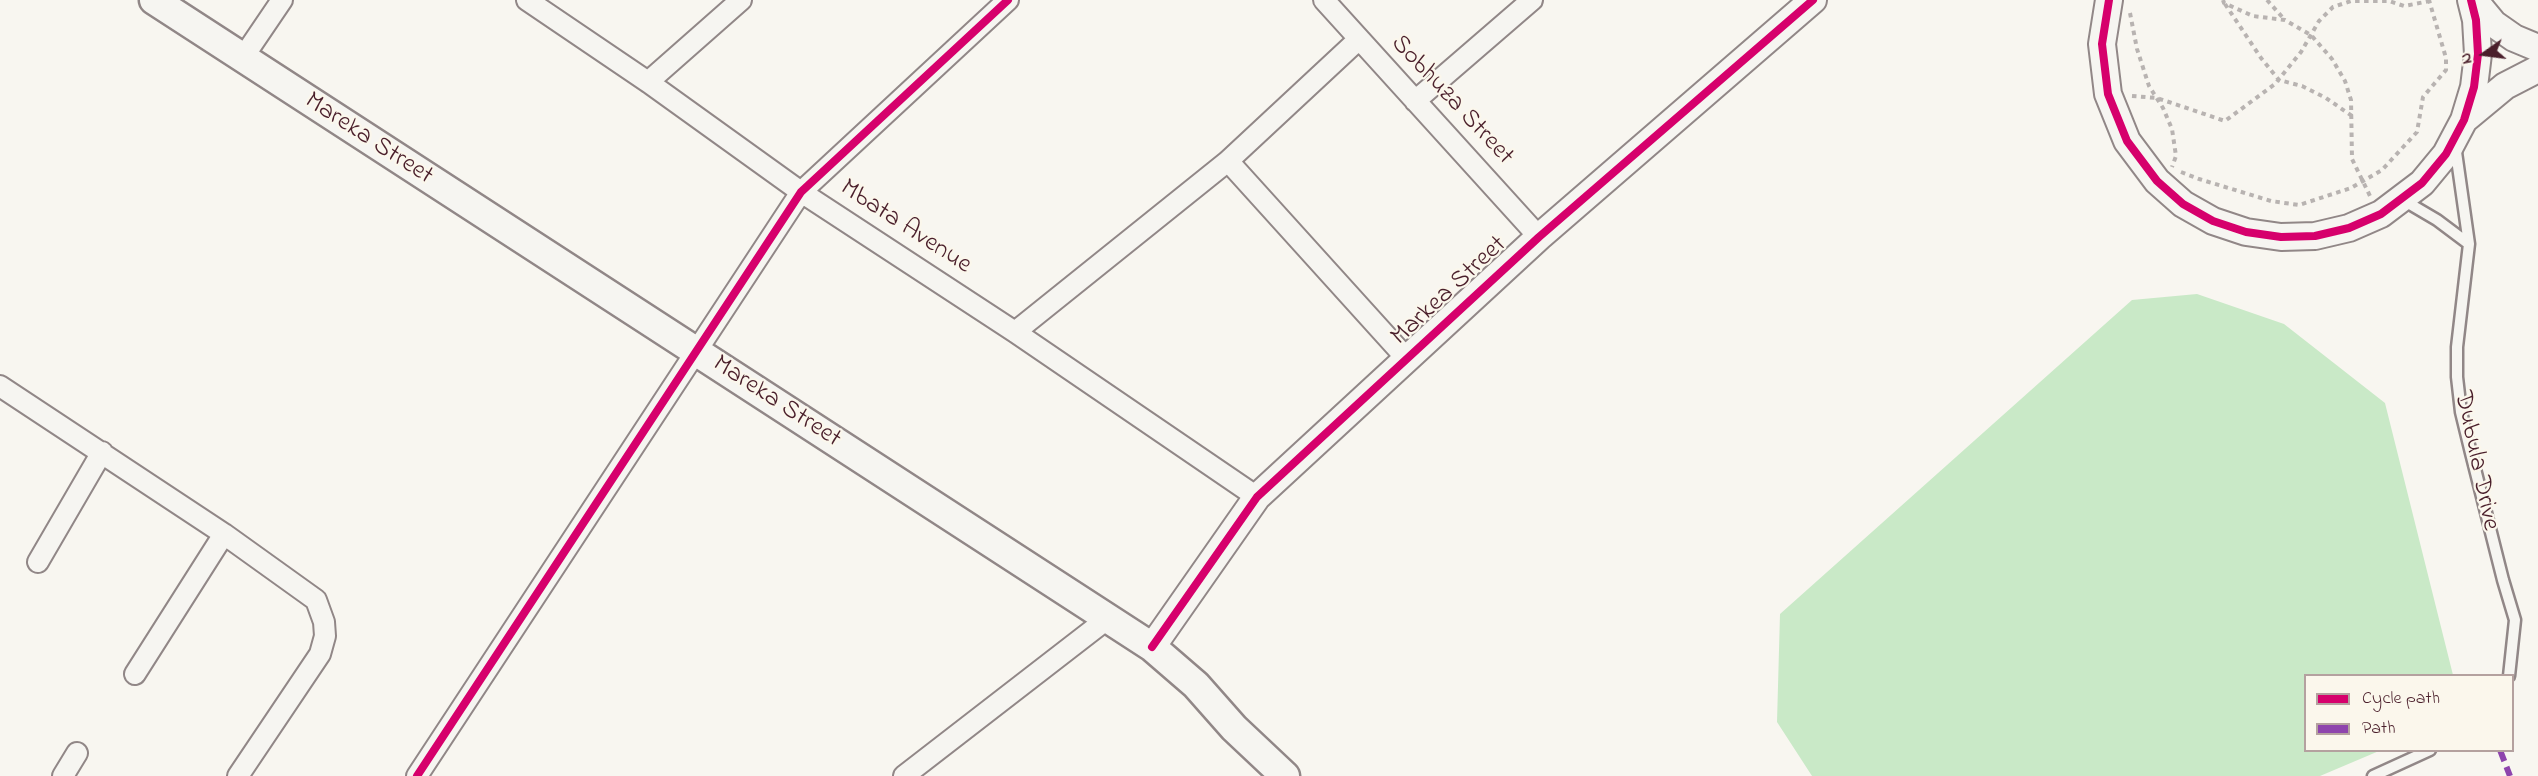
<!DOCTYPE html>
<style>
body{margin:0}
#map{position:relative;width:2538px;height:776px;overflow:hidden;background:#f8f6f0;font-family:"Indie Flower",sans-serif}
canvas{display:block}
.legend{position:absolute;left:2304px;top:674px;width:210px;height:78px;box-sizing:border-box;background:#fbf7ec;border:2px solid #b4a19f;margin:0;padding:8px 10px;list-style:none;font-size:18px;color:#4a1f2b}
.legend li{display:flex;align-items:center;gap:12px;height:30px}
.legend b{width:30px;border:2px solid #b4a19f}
.north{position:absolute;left:2454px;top:24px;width:60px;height:60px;-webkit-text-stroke:4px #fbf7ec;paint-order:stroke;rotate:256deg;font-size:16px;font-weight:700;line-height:24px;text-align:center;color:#4a1f2b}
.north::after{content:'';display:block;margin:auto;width:21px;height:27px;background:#4a1f2b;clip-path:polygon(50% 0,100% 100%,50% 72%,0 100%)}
</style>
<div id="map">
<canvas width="2538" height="776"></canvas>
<ul class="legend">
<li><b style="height:8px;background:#d6006c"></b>Cycle path</li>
<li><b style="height:8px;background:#8e44ad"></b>Path</li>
</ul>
<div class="north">N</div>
</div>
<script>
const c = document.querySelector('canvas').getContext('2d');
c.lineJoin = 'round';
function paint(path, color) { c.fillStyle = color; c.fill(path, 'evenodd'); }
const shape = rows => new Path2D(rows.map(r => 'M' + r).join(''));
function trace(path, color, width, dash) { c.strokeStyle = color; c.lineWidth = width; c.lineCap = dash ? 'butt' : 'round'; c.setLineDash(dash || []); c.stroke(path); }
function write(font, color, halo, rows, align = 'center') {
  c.font = font + ' "Indie Flower",sans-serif'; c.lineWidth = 4.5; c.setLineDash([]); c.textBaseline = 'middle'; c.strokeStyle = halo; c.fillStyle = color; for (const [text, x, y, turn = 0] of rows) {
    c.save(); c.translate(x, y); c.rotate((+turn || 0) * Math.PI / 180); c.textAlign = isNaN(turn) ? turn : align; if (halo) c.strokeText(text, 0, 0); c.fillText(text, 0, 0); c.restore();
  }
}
const green = shape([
 [2197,294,2284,324,2385,403,2453,675,2306,676,2306,750,2379,751,2320,776,1812,776,1777,722,1780,614,2132,300]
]);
const path = shape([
 [2223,0,2224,3,2253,16,2285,20,2311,35,2332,59,2345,81,2351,100,2352,159,2370,196],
 [2267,0,2284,19],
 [2225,4,2261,58,2279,80,2302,86,2326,98,2352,116],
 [2130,13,2137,49,2149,86,2163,108,2172,129,2176,156,2172,167],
 [2132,96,2157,98,2225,121,2275,84,2301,52,2319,21,2333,7,2351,1,2389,1,2404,6,2430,1],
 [2181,172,2199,179,2271,201,2299,205,2351,188,2382,170,2417,132,2423,97,2446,70,2446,58,2429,0]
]);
const service = shape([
 [2455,145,2469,244,2457,347,2457,377,2461,412,2471,453,2503,580,2515,620,2509,676],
 [2403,200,2437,220,2469,244],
 [2373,776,2430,750]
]);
const minor = shape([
 [527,0,648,82,801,192,1015,332,1257,497],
 [1324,0,1539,237],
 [242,59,282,0],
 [648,82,741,0],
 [1415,101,1532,0],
 [1228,161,1408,360],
 [1015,332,1228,161,1358,40],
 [0,386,224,534,316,600,324,622,325,636,320,654,238,776],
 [38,562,102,452],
 [135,674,224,534],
 [63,776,77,753],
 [417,776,801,192,1008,0],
 [904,776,1107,619]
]);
const tertiary = shape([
 [2109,0,2102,44,2108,94,2127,141,2157,181,2183,204,2213,221,2246,232,2281,237,2315,236,2349,228,2381,214,2422,183,2446,154,2464,120,2474,87,2478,54,2476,20,2471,0],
 [2474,0,2494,24,2514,38,2538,48],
 [2464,120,2505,86,2538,69],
 [1152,647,1257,497,1539,237,1813,0]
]);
const secondary = shape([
 [154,0,1152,647,1196,685,1234,728,1285,776]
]);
const quiet = shape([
 [2500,750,2510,776]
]);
const cycleway = shape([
 [2109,0,2102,44,2108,94,2127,141,2157,181,2183,204,2213,221,2246,232,2281,237,2315,236,2349,228,2381,214,2422,183,2446,154,2464,120,2474,87,2478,54,2476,20,2471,0],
 [1152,647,1257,497,1539,237,1813,0],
 [417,776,801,192,1008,0]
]);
const streetNames = [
 ["Sobhuza Street",1451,101,47],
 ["Mareka Street",368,140,33],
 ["Mbata Avenue",905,228,33],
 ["Markea Street",1450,292,-43],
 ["Mareka Street",776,403,33],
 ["Dubula Drive",2475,461,78]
];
paint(green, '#c9e9c7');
trace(service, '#918787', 15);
trace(minor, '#918787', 24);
trace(tertiary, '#918787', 30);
trace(secondary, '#918787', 33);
trace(path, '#b8b3b1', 4, [4.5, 4.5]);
trace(service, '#f6f5f1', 10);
trace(minor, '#f6f5f1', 20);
trace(tertiary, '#f6f5f1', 26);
trace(secondary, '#f6f5f1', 28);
trace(quiet, '#8e44ad', 6, [12, 6]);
trace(cycleway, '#d6006c', 8);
write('26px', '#4a1f2b', '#fbf7ec', streetNames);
</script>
